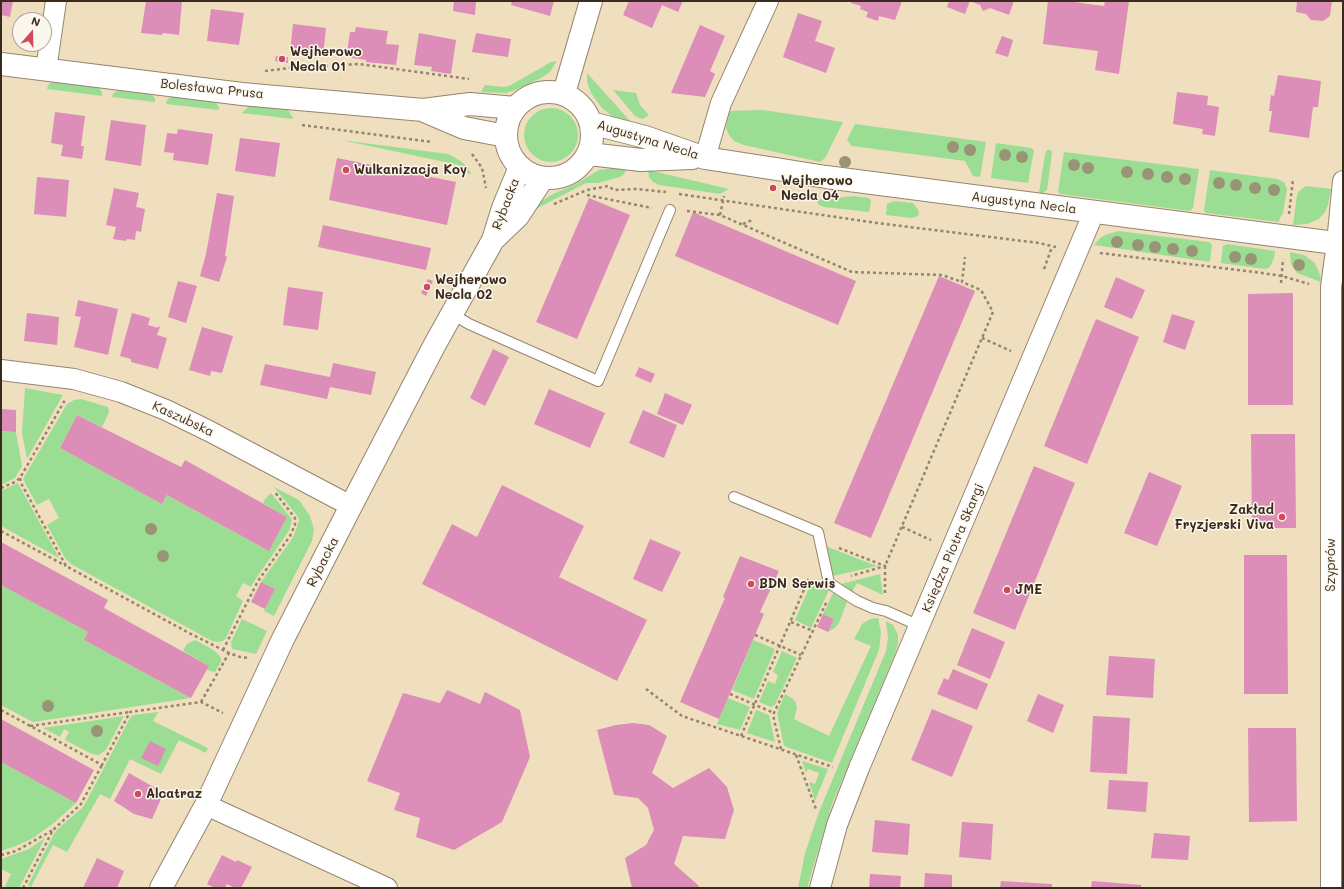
<!DOCTYPE html>
<meta charset="utf-8">
<style>
body{margin:0}
#map{position:relative;width:1344px;height:889px;overflow:hidden;background:#efdfbe;font-family:Mali,sans-serif}
canvas{display:block}
.frame{position:absolute;inset:0;border:2px solid #3b2a1e;pointer-events:none}
.north{position:absolute;left:12px;top:12px;width:40px;height:40px;box-sizing:border-box;background:#fbf7ec;border:1px solid #aea59a;border-radius:50%;rotate:20deg;font-size:11px;font-weight:700;line-height:16px;text-align:center;color:#3b2a1e}
.north::after{content:'';display:block;margin:auto;width:14px;height:18px;background:#d1495b;clip-path:polygon(50% 0,100% 100%,50% 72%,0 100%)}
</style>
<div id="map">
<canvas width="1344" height="889"></canvas>
<div class="frame"></div>
<div class="north">N</div>
</div>
<script>
const c = document.querySelector('canvas').getContext('2d');
c.lineJoin = 'round';
function paint(path, color) { c.fillStyle = color; c.fill(path, 'evenodd'); }
const shape = rows => new Path2D(rows.map(r => 'M' + r).join(''));
function trace(path, color, width, dash) { c.strokeStyle = color; c.lineWidth = width; c.lineCap = dash ? 'butt' : 'round'; c.setLineDash(dash || []); c.stroke(path); }
function write(font, color, halo, rows, align = 'center') {
  c.font = font + ' Mali,sans-serif'; c.lineWidth = 3; c.setLineDash([]); c.textBaseline = 'middle'; c.strokeStyle = halo; c.fillStyle = color; for (const [text, x, y, turn = 0] of rows) {
    c.save(); c.translate(x, y); c.rotate((+turn || 0) * Math.PI / 180); c.textAlign = isNaN(turn) ? turn : align; if (halo) c.strokeText(text, 0, 0); c.fillText(text, 0, 0); c.restore();
  }
}
const green = shape([
 [557,61,550,72,541,78,515,90,506,93,481,92,485,85,502,87,509,86,551,62],
 [587,73,631,122,612,116,602,108,591,93,587,82],
 [55,79,97,85,102,92,102,96,47,89,48,85],
 [120,88,151,92,155,99,155,102,112,97,113,94],
 [613,90,636,93,640,105,649,115,643,119,639,118,635,116],
 [173,95,214,100,219,107,219,110,166,104,167,100],
 [250,105,288,110,293,118,293,119,242,113],
 '524 135a27 27 0 1 1 54 0a27 27 0 1 1-54 0Z',
 [763,110,843,122,825,158,820,162,744,145,734,141,729,135,726,128,729,111],
 [855,124,986,142,980,177,973,176,965,161,852,146,847,140],
 [341,140,448,154,459,160,467,166,471,174,458,172,459,165],
 [996,143,1031,148,1034,150,1028,183,991,178],
 [1047,150,1051,150,1052,153,1047,190,1043,193,1039,193,1045,154],
 [1064,152,1199,169,1193,208,1190,211,1060,194,1058,191],
 [612,168,626,168,625,173,620,177,598,183,586,183,534,210,540,202,553,194,574,185,599,170],
 [648,170,729,189,720,194,659,185,653,182,649,177],
 [1210,170,1277,179,1284,182,1287,189,1283,213,1280,218,1279,222,1205,213,1204,210],
 [1306,186,1331,189,1328,205,1325,212,1319,219,1307,224,1293,225,1297,195,1299,191],
 [854,196,869,198,871,201,869,212,824,207,819,205,815,200],
 [894,201,913,203,919,211,918,216,912,218,886,215,887,204],
 [1118,231,1209,242,1212,245,1210,262,1094,245,1100,238,1105,235],
 [1227,244,1275,251,1274,258,1271,265,1268,268,1265,269,1221,263,1223,246],
 [1290,252,1304,255,1315,263,1320,275,1321,282,1297,273,1291,264],
 [25,388,63,395,27,459,22,433],
 [81,399,108,407,109,412,102,427,77,415,60,448,162,504,167,495,269,551,287,517,263,503,265,499,271,493,291,518,292,520,289,531,257,577,251,587,243,583,236,596,243,601,226,638,223,641,217,642,212,641,71,564,65,558,47,525,59,518,49,499,37,505,23,479,67,404,74,400],
 [1,431,16,432,22,466,15,478,1,485],
 [18,483,59,558,1,526,1,491],
 [274,487,299,500,310,516,314,529,312,541,274,616,264,611,275,589,261,582,291,540,294,535,299,521,298,517],
 [825,546,877,566,833,576],
 [880,574,883,595,857,583,852,592,841,584],
 [813,579,829,590,811,628,795,620],
 [1,585,88,632,84,640,191,698,33,722,1,705],
 [833,593,847,602,839,623,835,628,828,632,834,619,823,614],
 [878,618,881,632,879,650,832,763,784,746,777,713,785,694,793,699,796,703,797,708,794,719,829,736,871,646,854,639,862,624,870,619],
 [242,619,267,631,256,654,232,649,231,642],
 [886,621,893,625,898,635,898,643,895,654,832,804,807,888,798,888,805,853,819,812,886,651,888,638],
 [195,640,212,649,218,654,221,658,221,662,215,672,207,670,209,666,183,651,187,644],
 [753,640,775,649,754,699,732,690],
 [782,651,797,658,775,705,771,707,759,702,768,681,775,684,778,675,773,672],
 [728,698,750,707,740,730,717,724],
 [756,710,769,715,775,742,747,733],
 [158,712,153,721,208,748,206,753,179,740,161,774,130,759,110,799,100,794,67,852,53,845,31,887,28,885,55,832,60,827,83,807,86,802,130,718,133,715],
 [124,716,106,750,98,755,92,754,65,740,69,732,64,729,60,737,43,728],
 [802,761,828,769,815,801,809,782,815,784,819,773,808,769,806,773],
 [1,762,76,803,55,822,33,838,16,846,1,851],
 [45,838,19,888,8,888,5,886,11,874,1,869,1,859,29,849]
]);
const building = shape([
 [1,1,13,1,10,17,1,15],
 [146,1,182,1,179,35,163,33,162,35,141,33],
 [454,1,476,1,475,15,453,11],
 [512,1,554,1,550,16,511,5],
 [629,1,683,1,678,12,662,5,652,28,623,15],
 [851,1,902,1,895,20,879,16,878,21,866,17,868,12,860,9,861,6,851,3],
 [949,1,1014,1,1009,15,990,8,983,11,980,5,970,1,965,14,947,7],
 [1048,1,1066,1,1104,6,1105,1,1129,1,1119,74,1095,70,1098,51,1043,44],
 [1297,1,1332,1,1330,16,1323,21,1311,20,1306,14,1296,12],
 [211,9,244,13,239,45,207,41],
 [798,13,822,21,815,41,835,48,826,73,783,57],
 [293,24,326,28,323,56,290,52],
 [700,25,725,36,710,71,715,74,705,97,671,93],
 [356,27,388,31,386,44,399,45,396,65,366,62,366,60,352,58,352,54,347,53,350,32,355,32],
 [419,33,456,40,451,74,431,71,432,67,414,65],
 [476,33,511,39,508,57,472,52],
 [1002,36,1013,40,1008,57,995,53],
 [276,56,288,57,288,63,275,61],
 [1278,75,1321,81,1318,107,1313,107,1309,138,1269,132,1272,111,1269,111,1271,95,1274,96],
 [1177,92,1208,96,1207,105,1219,107,1215,136,1202,134,1203,129,1173,124],
 [55,112,85,116,81,146,84,146,82,159,61,156,63,145,51,143],
 [111,120,146,125,141,166,105,160],
 [178,129,213,134,208,165,173,160,174,153,164,152,167,133,177,134],
 [240,138,280,143,275,177,235,171],
 [337,158,456,182,447,225,329,200],
 [37,177,69,180,66,217,34,214],
 [114,188,139,193,136,207,145,209,141,232,136,231,135,240,127,239,126,241,113,239,116,227,106,225],
 [217,193,234,196,225,256,227,257,219,282,200,276,206,254],
 [589,198,630,215,577,339,536,322],
 [693,212,856,281,838,325,675,256],
 [323,225,431,248,426,270,318,247],
 [939,276,975,291,871,538,834,523],
 [1116,277,1145,290,1132,319,1104,307],
 [428,279,433,281,426,296,421,293],
 [178,281,197,286,186,323,168,317],
 [288,287,323,292,318,330,283,325],
 [1293,293,1293,405,1248,405,1248,294],
 [78,300,118,309,108,355,74,347,81,317,75,316],
 [27,313,59,317,57,345,24,341],
 [132,313,150,318,148,325,158,328,158,326,160,327,157,335,167,338,158,369,131,362,131,359,120,356],
 [1172,314,1195,321,1185,350,1163,342],
 [1096,319,1139,337,1087,464,1044,446],
 [202,327,233,336,222,373,211,371,210,376,189,370],
 [493,349,509,357,485,406,470,398],
 [333,363,376,372,371,395,330,387,327,399,260,385,265,364,330,377],
 [639,367,655,374,651,383,635,376],
 [549,389,605,413,590,448,534,424],
 [665,393,692,405,683,425,657,414],
 [1,409,16,410,16,432,1,431],
 [643,410,677,425,664,458,629,443],
 [77,415,181,467,185,460,287,517,269,551,167,495,162,504,60,448],
 [1251,434,1295,434,1296,528,1252,528],
 [1034,466,1075,483,1015,630,973,613],
 [1149,472,1182,486,1157,546,1124,533],
 [502,485,584,526,559,577,647,620,617,681,422,584,452,524,477,537],
 [650,539,681,552,662,592,633,579],
 [1,542,108,600,104,608,209,666,191,698,84,640,88,632,1,585],
 [1244,555,1287,555,1288,694,1244,694],
 [740,556,779,571,760,612,764,614,719,719,680,702,725,598,723,597],
 [261,582,275,589,265,609,251,602],
 [823,614,834,619,828,632,817,627],
 [972,628,1005,642,990,679,957,665],
 [1109,656,1155,659,1153,698,1106,695],
 [953,669,988,684,977,710,937,694,944,678,948,680],
 [447,690,480,704,485,692,520,710,530,757,502,822,454,850,416,837,420,818,394,810,400,793,367,781,403,693,440,703],
 [1038,694,1064,705,1053,733,1027,721],
 [932,709,973,726,952,777,911,760],
 [1093,716,1130,718,1127,774,1090,772],
 [1,719,94,770,76,803,1,762],
 [633,723,649,725,667,736,652,773,673,788,709,768,727,787,734,810,725,839,683,836,674,864,699,886,698,888,632,888,625,858,646,845,654,830,648,808,638,798,614,795,597,730,616,725],
 [1248,728,1296,728,1297,821,1249,822],
 [150,741,166,749,158,766,141,758],
 [129,773,157,789,161,799,152,819,134,814,114,801],
 [1109,780,1148,782,1146,812,1107,809],
 [875,820,910,824,908,855,872,852],
 [962,822,993,824,991,860,959,857],
 [1154,833,1190,836,1188,860,1151,858],
 [222,855,236,862,237,860,252,867,241,888,235,888,227,884,225,888,215,888,207,884],
 [97,858,124,871,117,888,83,888],
 [925,873,952,875,952,888,924,888],
 [870,874,901,876,900,888,869,888],
 [1001,881,1052,884,1052,888,1000,888],
 [1092,881,1141,885,1141,888,1091,888]
]);
const path = shape([
 [265,71,289,68,359,64,469,79],
 [302,125,432,142],
 [472,154,482,168,486,188],
 [679,194,877,223,1039,243,1056,247],
 [587,195,652,208],
 [554,204,587,190,608,186,614,190,636,189,666,192],
 [687,211,720,215,852,272,942,275,962,282],
 [1289,214,1293,179],
 [720,215,724,196],
 [743,224,752,220],
 [1100,253,1262,273,1282,276,1309,284],
 [1044,269,1052,247],
 [1281,283,1283,259],
 [982,338,1011,351],
 [20,478,21,483,66,566,189,633,229,653,240,657,249,658],
 [1,488,15,482,20,478,65,400],
 [902,527,931,540],
 [1,531,66,566],
 [839,548,885,566,851,576],
 [885,593,885,566,993,312,981,290,962,282,965,257],
 [791,622,813,631],
 [755,635,801,655],
 [223,650,258,581,290,536,295,525,295,518,274,491],
 [646,689,682,716,833,767],
 [730,694,774,713],
 [201,702,229,653],
 [1,710,102,765,130,712,201,702,223,713],
 [30,726,130,712],
 [741,736,809,578],
 [781,749,773,715,827,601],
 [796,755,816,809],
 [1,855,16,851,53,830],
 [23,888,53,830,81,804,102,765]
]);
const service = shape([
 [452,314,469,324,598,381,670,210],
 [734,497,818,532,829,583,857,601,873,608,886,611,920,626]
]);
const minor = shape([
 [46,70,56,1],
 [705,158,721,103,768,1],
 [1,370,74,379,121,392,166,410,209,431,351,506],
 [206,805,387,888],
 [820,888,837,825,859,768,1094,212],
 [1331,888,1331,287,1337,243,1343,181]
]);
const tertiary = shape([
 [1,64,242,94,423,110,470,104,515,108],
 [424,111,464,128,506,136],
 [495,238,518,216,543,178],
 [161,888,206,805,283,639,351,506,434,346,493,240,503,208,520,167]
]);
const secondary = shape([
 '506 135a43 43 0 1 1 86 0a43 43 0 1 1-86 0Z',
 [564,93,591,1],
 [591,123,645,137,705,158,776,169,826,177,1343,244],
 [589,154,641,160,692,158]
]);
const trees = [
 [953,147],
 [970,150],
 [1005,155],
 [1022,157],
 [845,162],
 [1074,165],
 [1088,168],
 [1127,172],
 [1148,174],
 [1167,177],
 [1185,179],
 [1219,183],
 [1236,185],
 [1255,188],
 [1274,190],
 [1117,242],
 [1138,245],
 [1155,247],
 [1173,249],
 [1192,251],
 [1235,257],
 [1251,259],
 [1299,265],
 [151,529],
 [163,556],
 [48,706],
 [97,731]
];
const markers = [
 [282,59,4,"#d1495b"],
 [346,170,4,"#d1495b"],
 [773,188,4,"#d1495b"],
 [427,287,4,"#d1495b"],
 [1282,517,4,"#d1495b"],
 [751,584,4,"#d1495b"],
 [1007,590,4,"#d1495b"],
 [138,794,4,"#d1495b"]
];
const poiNames = [
 ["Wejherowo",290,52],
 ["Necla 01",290,67],
 ["Wulkanizacja Koy",354,170],
 ["Wejherowo",781,181],
 ["Necla 04",781,196],
 ["Wejherowo",435,280],
 ["Necla 02",435,295],
 ["Zakład",1274,510,"right"],
 ["Fryzjerski Viva",1274,525,"right"],
 ["BDN Serwis",759,584],
 ["JME",1015,590],
 ["Alcatraz",146,794]
];
const streetNames = [
 ["Bolesława Prusa",212,89,6],
 ["Augustyna Necla",648,140,17],
 ["Augustyna Necla",1024,203,7],
 ["Rybacka",506,204,-69],
 ["Kaszubska",183,419,25],
 ["Księdza Piotra Skargi",953,548,-67],
 ["Rybacka",323,562,-63],
 ["Szyprów",1331,565,-90]
];
paint(green, '#9cdd94');
paint(building, '#dc8db8');
trace(service, '#95846e', 12);
trace(minor, '#95846e', 22);
trace(tertiary, '#95846e', 24);
trace(secondary, '#95846e', 24);
trace(path, '#95846e', 2.5, [3, 3]);
trace(service, '#fff', 10);
trace(minor, '#fff', 20);
trace(tertiary, '#fff', 22);
trace(secondary, '#fff', 22);
c.fillStyle = '#999476';
for (const [x, y] of trees) { c.beginPath(); c.arc(x, y, 6, 0, 2 * Math.PI); c.fill(); }
for (const [x, y, r, color] of markers) { const dot = new Path2D(); dot.arc(x, y, r, 0, 2 * Math.PI); c.fillStyle = color; c.fill(dot); trace(dot, '#fbf7ec', 1.5); }
write('bold 13px', '#3b2a1e', '#fbf7ec', poiNames, 'left');
write('13px', '#3b2a1e', '#fbf7ec', streetNames);
</script>
